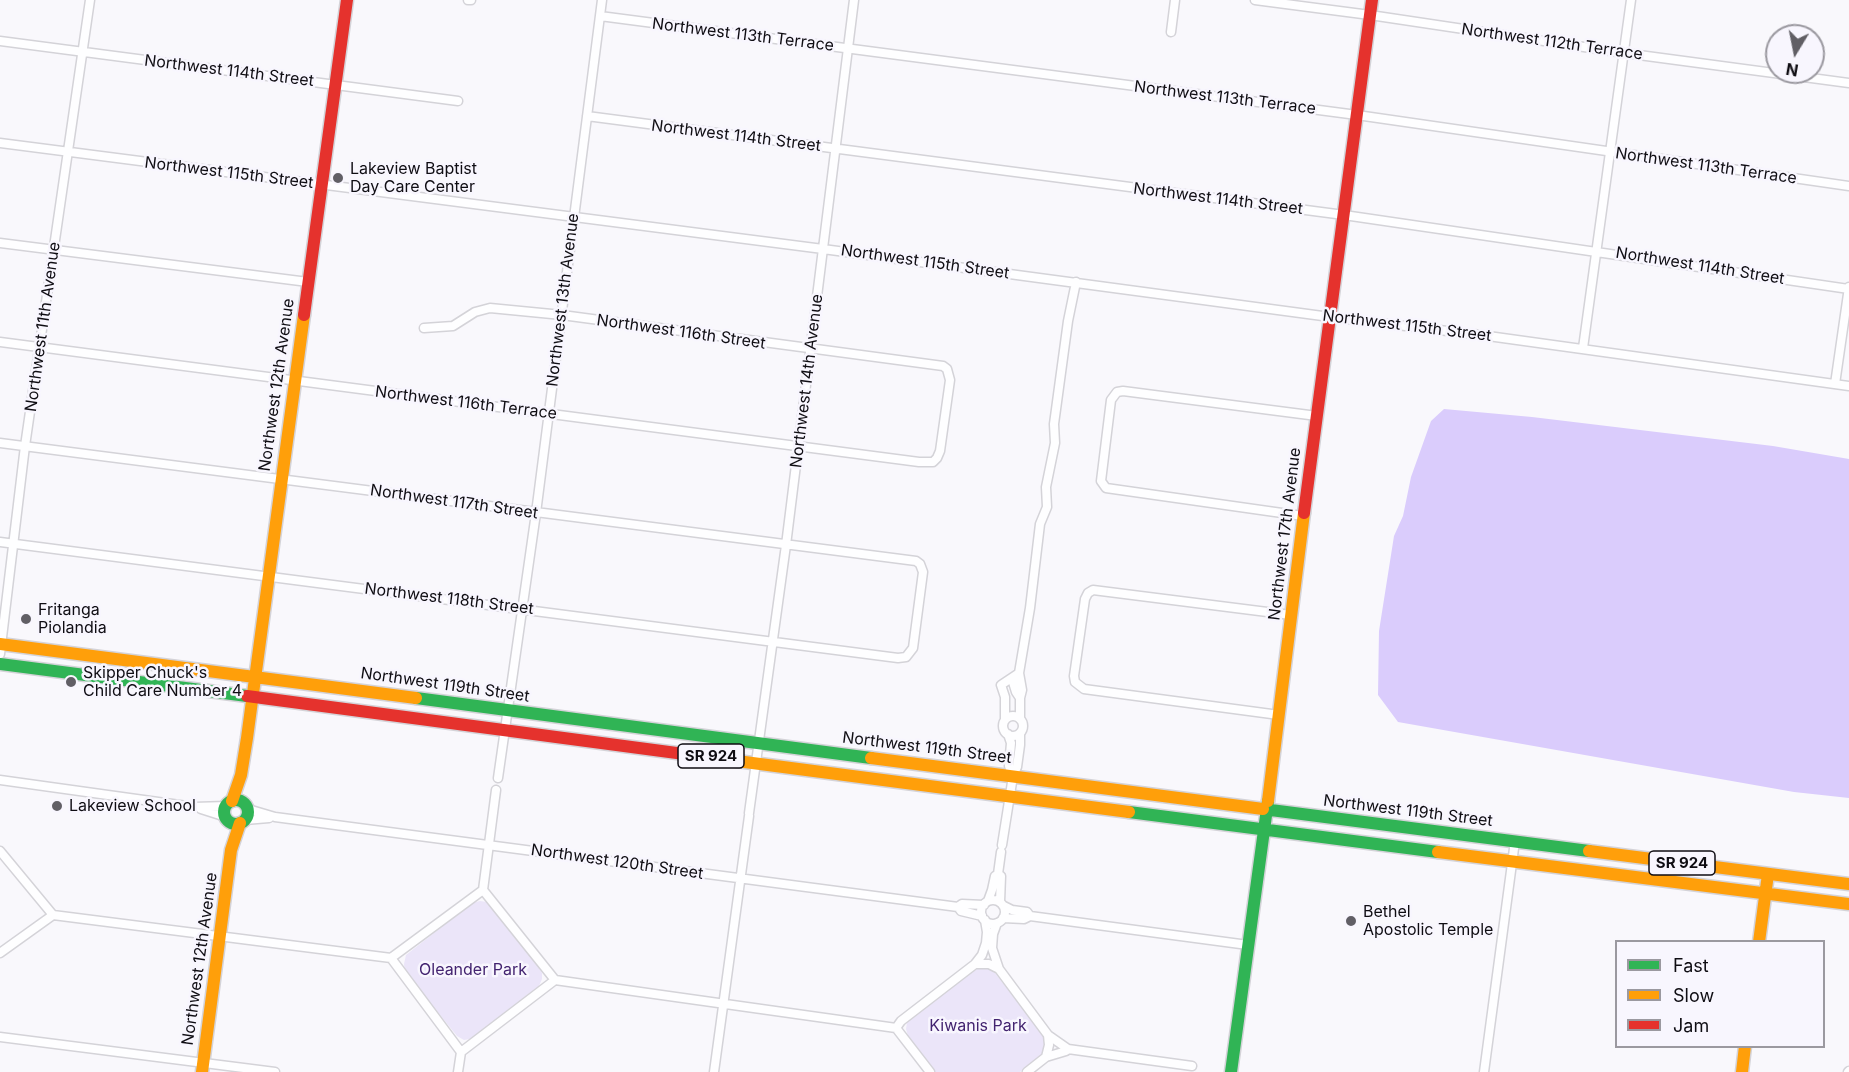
<!DOCTYPE html>
<style>
body{margin:0}
#map{position:relative;width:1849px;height:1072px;overflow:hidden;background:#f9f8fc;font-family:Inter,sans-serif}
canvas{display:block}
.legend{position:absolute;left:1615px;top:940px;width:210px;height:108px;box-sizing:border-box;background:#f8f6fe;border:2px solid #9b99a0;margin:0;padding:8px 10px;list-style:none;font-size:18px;color:#0f0d13}
.legend li{display:flex;align-items:center;gap:12px;height:30px}
.legend b{width:30px;border:2px solid #9b99a0}
.north{position:absolute;left:1765px;top:24px;width:60px;height:60px;box-sizing:border-box;background:#f8f6fe;border:2px solid #9b99a0;border-radius:50%;rotate:190deg;font-size:16px;font-weight:700;line-height:24px;text-align:center;color:#0f0d13}
.north::after{content:'';display:block;margin:auto;width:21px;height:27px;background:#615f65;clip-path:polygon(50% 0,100% 100%,50% 72%,0 100%)}
</style>
<div id="map">
<canvas width="1849" height="1072"></canvas>
<ul class="legend">
<li><b style="height:8px;background:#30b455"></b>Fast</li>
<li><b style="height:8px;background:#ff9f0a"></b>Slow</li>
<li><b style="height:8px;background:#e5322d"></b>Jam</li>
</ul>
<div class="north">N</div>
</div>
<script>
const c = document.querySelector('canvas').getContext('2d');
c.lineJoin = 'round';
function paint(path, color) { c.fillStyle = color; c.fill(path, 'evenodd'); }
const shape = rows => new Path2D(rows.map(r => 'M' + r).join(''));
function trace(path, color, width, dash) { c.strokeStyle = color; c.lineWidth = width; c.lineCap = dash ? 'butt' : 'round'; c.setLineDash(dash || []); c.stroke(path); }
function write(font, color, halo, rows, align = 'center') {
  c.font = font + ' Inter,sans-serif'; c.lineWidth = 5; c.setLineDash([]); c.textBaseline = 'middle'; c.strokeStyle = halo; c.fillStyle = color; for (const [text, x, y, turn = 0] of rows) {
    c.save(); c.translate(x, y); c.rotate((+turn || 0) * Math.PI / 180); c.textAlign = isNaN(turn) ? turn : align; if (halo) c.strokeText(text, 0, 0); c.fillText(text, 0, 0); c.restore();
  }
}
const green = shape([
 [480,901,487,902,537,965,542,973,542,979,539,986,470,1039,464,1040,457,1036,405,972,404,964,406,955,472,903],
 [981,967,989,968,995,973,1044,1035,1045,1050,1041,1056,1020,1072,935,1072,909,1039,906,1029,907,1023,912,1017,974,971]
]);
const water = shape([
 [1444,409,1532,417,1773,446,1849,459,1849,798,1794,792,1398,722,1378,695,1379,631,1394,536,1403,516,1411,477,1431,421]
]);
const street = shape([
 [468,0,471,0],
 [1255,0,1370,15,1624,53,1849,83],
 [600,16,1357,115,1849,186],
 [1171,32,1175,0],
 [0,41,458,101],
 [587,116,1344,215,1849,289],
 [0,143,823,249,1330,317,1481,335,1849,386],
 [0,243,308,282],
 [0,342,919,462,933,462,937,458,940,451,950,380,947,369,943,366,562,315,490,308,475,312,453,326,424,328],
 [1583,348,1631,0],
 [1835,384,1849,287],
 [0,443,916,561,920,564,923,572,913,648,906,657,898,658,0,542],
 [1303,516,1106,488,1101,481,1111,400,1117,392,1123,391,1317,416],
 [0,654,25,446,90,0],
 [1019,673,1022,690,1020,698],
 [1012,679,1016,692,1020,698,1020,719],
 [1279,715,1084,689,1075,682,1074,676,1085,599,1088,593,1093,590,1291,615],
 '1003 726a10 10 0 1 1 20 0a10 10 0 1 1-20 0Z',
 [1005,720,1005,697,1001,685,1019,673,1030,608,1040,524,1047,507,1046,487,1055,443,1054,424,1068,321,1076,282],
 [1008,734,1011,743,1009,766,1013,776],
 [498,778,536,513,602,0],
 [0,780,194,807,226,806],
 [201,809,226,817],
 [248,809,275,817,958,907,961,911,982,916],
 [749,813,786,545,854,0],
 [245,820,269,818],
 [1002,845,1013,776,1017,767,1020,745,1020,733],
 [0,851,53,915],
 [998,874,1001,876,1000,902],
 [483,890,555,980],
 '981 912a12 12 0 1 1 24 0a12 12 0 1 1-24 0Z',
 [988,901,992,890,995,876,998,874,1001,852],
 [1004,906,1012,910,1027,912,1030,916],
 [958,907,962,904,984,905],
 [53,915,391,958],
 [1003,918,1024,919,1030,916,1248,945],
 [997,923,993,934,992,948,999,969,1048,1035,1049,1045,1046,1057,1027,1072],
 [0,953,53,915],
 [391,958,483,890,496,790],
 [391,958,461,1052,458,1072],
 [975,964,989,964,999,969],
 [555,980,896,1028],
 [896,1028,901,1021,975,964,982,955,986,943,987,932,985,920],
 [896,1028,930,1072],
 [1048,1035,1068,1049,1192,1066],
 [0,1037,275,1072],
 [461,1052,555,980],
 [1046,1057,1066,1051,1068,1049],
 [714,1072,749,816],
 [1484,1072,1515,841],
 [1848,1072,1849,1071]
]);
const fast = shape([
 [0,664,247,696],
 [416,698,871,758],
 '224 812a12 12 0 1 1 24 0a12 12 0 1 1-24 0Z',
 [1263,809,1589,851],
 [1129,812,1438,852],
 [1231,1072,1268,801]
]);
const slow = shape([
 [0,644,416,698],
 [871,758,1263,809],
 [737,761,1129,812],
 [232,801,241,775,247,738,304,315],
 [1268,801,1304,513],
 [1589,851,1849,884],
 [1438,852,1849,904],
 [1759,942,1768,874],
 [202,1072,231,850,240,823],
 [1742,1072,1745,1046]
]);
const jam = shape([
 [304,315,347,0],
 [1304,513,1372,0],
 [247,696,737,761]
]);
const markers = [
 [338,178,6,"#615f65"],
 [26,619,6,"#615f65"],
 [71,682,6,"#615f65"],
 [57,806,6,"#615f65"],
 [1351,921,6,"#615f65"]
];
const shields = [
 [711,756,66],
 [1682,863,66]
];
const shieldNames = [
 ["SR 924",711,756],
 ["SR 924",1682,863]
];
const streetNames = [
 ["Northwest 113th Terrace",743,35,7],
 ["Northwest 112th Terrace",1552,42,8],
 ["Northwest 114th Street",229,71,7],
 ["Northwest 113th Terrace",1225,98,7],
 ["Northwest 114th Street",736,136,7],
 ["Northwest 113th Terrace",1706,166,8],
 ["Northwest 115th Street",229,173,7],
 ["Northwest 114th Street",1218,199,7],
 ["Northwest 115th Street",925,262,8],
 ["Northwest 114th Street",1700,266,9],
 ["Northwest 13th Avenue",563,300,-83],
 ["Northwest 115th Street",1407,326,7],
 ["Northwest 11th Avenue",43,327,-82],
 ["Northwest 116th Street",681,332,8],
 ["Northwest 14th Avenue",807,381,-83],
 ["Northwest 12th Avenue",277,385,-82],
 ["Northwest 116th Terrace",466,403,7],
 ["Northwest 117th Street",454,502,8],
 ["Northwest 17th Avenue",1285,534,-83],
 ["Northwest 118th Street",449,599,7],
 ["Northwest 119th Street",445,685,8],
 ["Northwest 119th Street",927,748,7],
 ["Northwest 119th Street",1408,811,7],
 ["Northwest 120th Street",617,862,8],
 ["Northwest 12th Avenue",200,959,-82]
];
const poiNames = [
 ["Lakeview Baptist",350,169],
 ["Day Care Center",350,187],
 ["Fritanga",38,610],
 ["Piolandia",38,628],
 ["Skipper Chuck's",83,673],
 ["Child Care Number 4",83,691],
 ["Lakeview School",69,806],
 ["Bethel",1363,912],
 ["Apostolic Temple",1363,930]
];
const parkNames = [
 ["Oleander Park",473,970],
 ["Kiwanis Park",978,1026]
];
paint(green, '#ebe5f9');
paint(water, '#daccfc');
trace(street, '#d4d3d8', 11);
trace(fast, '#d4d3d8', 15);
trace(slow, '#d4d3d8', 15);
trace(jam, '#d4d3d8', 15);
trace(street, '#fefeff', 8);
trace(fast, '#30b455', 12);
trace(slow, '#ff9f0a', 12);
trace(jam, '#e5322d', 12);
for (const [x, y, r, color] of markers) { const dot = new Path2D(); dot.arc(x, y, r, 0, 2 * Math.PI); c.fillStyle = color; c.fill(dot); trace(dot, '#f8f6fe', 2); }
for (const [x, y, w] of shields) { const box = new Path2D(); box.roundRect(x - w / 2, y - 12, w, 24, 4.5); c.fillStyle = '#f8f6fe'; c.fill(box); trace(box, '#0f0d13', 1.5); }
write('bold 15px', '#0f0d13', null, shieldNames);
write('16px', '#0f0d13', '#f8f6fe', streetNames);
write('16px', '#0f0d13', '#f8f6fe', poiNames, 'left');
write('16px', '#432470', '#f8f6fe', parkNames);
</script>
